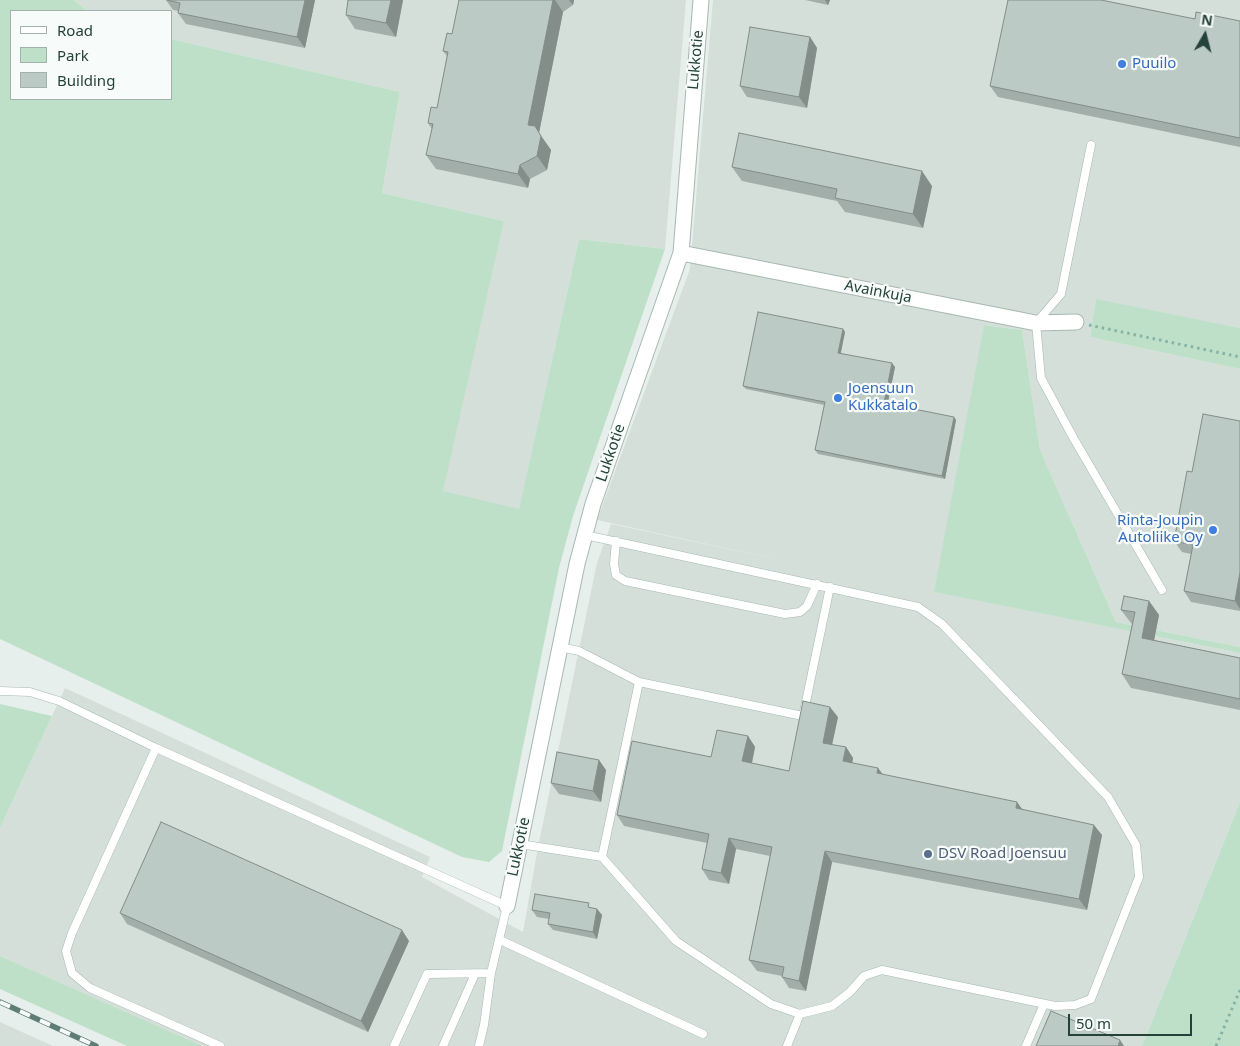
<!DOCTYPE html>
<style>
body{margin:0}
#map{position:relative;width:1240px;height:1046px;overflow:hidden;background:#e6efeb;font-family:"Noto Sans",sans-serif}
canvas{display:block}
.legend{position:absolute;left:10px;top:10px;width:162px;height:90px;box-sizing:border-box;background:#f7fbf9;border:1px solid #a3b1ad;margin:0;padding:6px 9px;list-style:none;font-size:15px;color:#24423a}
.legend li{display:flex;align-items:center;gap:10px;height:25px}
.legend b{width:25px;border:1px solid #a3b1ad}
.north{position:absolute;left:1180px;top:10px;width:50px;height:50px;-webkit-text-stroke:4px #f7fbf9;paint-order:stroke;rotate:8deg;font-size:14px;font-weight:700;line-height:20px;text-align:center;color:#24423a}
.north::after{content:'';display:block;margin:auto;width:18px;height:22px;background:#24423a;clip-path:polygon(50% 0,100% 100%,50% 72%,0 100%)}
.scale{position:absolute;left:1068px;top:1014px;width:124px;height:22px;box-sizing:border-box;border:2px solid #24423a;border-top:0;padding-left:6px;font-size:15px;line-height:18px;white-space:nowrap;color:#24423a;-webkit-text-stroke:4px #f7fbf9;paint-order:stroke}
</style>
<div id="map">
<canvas width="1240" height="1046"></canvas>
<ul class="legend">
<li><b style="height:6px;background:#fff"></b>Road</li>
<li><b style="height:14px;background:#bfe0c8"></b>Park</li>
<li><b style="height:14px;background:#bbcac4"></b>Building</li>
</ul>
<div class="north">N</div>
<div class="scale">50 m</div>
</div>
<script>
const c = document.querySelector('canvas').getContext('2d');
c.lineJoin = 'round';
function paint(path, color) { c.fillStyle = color; c.fill(path, 'evenodd'); }
const shape = rows => new Path2D(rows.map(r => 'M' + r).join(''));
function trace(path, color, width, dash) { c.strokeStyle = color; c.lineWidth = width; c.lineCap = dash ? 'butt' : 'round'; c.setLineDash(dash || []); c.stroke(path); }
function write(font, color, halo, rows, align = 'center') {
  c.font = font + ' "Noto Sans",sans-serif'; c.lineWidth = 4.5; c.setLineDash([]); c.textBaseline = 'middle'; c.strokeStyle = halo; c.fillStyle = color; for (const [text, x, y, turn = 0] of rows) {
    c.save(); c.translate(x, y); c.rotate((+turn || 0) * Math.PI / 180); c.textAlign = isNaN(turn) ? turn : align; if (halo) c.strokeText(text, 0, 0); c.fillText(text, 0, 0); c.restore();
  }
}
const built = shape([
 [74,0,686,0,665,249,579,239,519,510,442,491,504,221,382,193,400,92,171,39,171,11,87,11],
 [713,0,1240,0,1240,328,1096,300,1090,337,1240,369,1240,647,1116,622,1040,450,1022,330,985,325,935,592,1240,653,1240,802,1142,1046,200,1046,0,956,0,828,65,688,430,857,422,877,523,932,538,847,597,563,611,524,794,563,597,520,690,269],
 [0,1022,53,1046,0,1046]
]);
const green = shape([
 [0,0,74,0,87,11,11,11,11,99,171,99,171,39,400,92,382,193,504,221,443,491,519,509,579,239,665,249,573,516,559,568,502,851,489,862,462,857,0,639],
 [1096,299,1240,328,1240,369,1090,337],
 [984,325,1022,330,1040,450,1116,622,1240,647,1240,653,934,592],
 [0,704,52,716,0,828],
 [1240,802,1240,1046,1142,1046],
 [0,956,202,1046,127,1046,0,989]
]);
const path = shape([
 [1089,325,1240,357],
 [1216,1046,1240,990]
]);
const lane = shape([
 [1091,145,1061,294,1036,323,1041,378,1074,439,1162,590],
 [616,541,614,564,616,575,625,581,785,614,800,612,807,606,817,584],
 [560,647,579,651,639,682],
 [0,691,30,692,59,701,156,748,507,906,491,973,484,1025,479,1046],
 [156,748,72,933,66,951,72,973,90,988,220,1046],
 [520,844,602,857,676,941,771,1004,800,1014,832,1006,850,992,864,976,882,970,1055,1006,1075,1005,1091,999,1139,877,1136,845,1108,797,942,624,918,607,585,535],
 [602,857,639,682,803,716,830,587],
 [500,940,703,1034],
 [394,1046,427,974,491,973],
 [443,1046,475,974],
 [787,1046,800,1014],
 [1026,1046,1044,1004]
]);
const street = shape([
 [681,253,1036,323,1076,322],
 [507,906,577,564,593,504,681,253,701,0]
]);
const rail = shape([
 [0,1002,96,1046]
]);
const wall = shape([
 [166,0,315,0,305,48,186,24,178,13,178,11,173,10],
 [348,0,403,0,396,37,355,29,346,15],
 [459,0,574,0,573,5,563,12,539,133,551,150,547,170,530,179,528,188,436,169,426,155,432,129,428,123,437,108,447,56,443,51,452,34],
 [805,0,830,0,828,5],
 [1195,19,1240,21,1240,147,998,97,990,86],
 [810,37,817,48,807,108,747,97,740,86],
 [732,167,932,186,923,228,845,212,837,201,742,181],
 [843,329,845,332,841,353,895,367,887,404,956,420,945,479,818,454,815,450,824,405,746,389,743,386],
 [1240,421,1240,611,1191,602,1184,591,1191,554,1182,552,1174,541,1192,472],
 [1149,601,1159,615,1154,640,1240,658,1240,710,1131,688,1122,674,1132,624,1131,623,1121,610],
 [838,717,832,745,846,747,853,758,852,763,878,768,883,775,1022,809,1102,835,1087,910,832,862,806,991,789,988,782,977,782,976,757,971,749,960,770,856,736,849,729,884,709,880,702,869,707,843,624,826,617,815,711,757,748,736,755,747,752,763,789,771],
 [606,770,601,802,559,794,551,783],
 [593,908,597,909,602,915,597,939,553,930,548,924,549,919,537,917,532,910],
 [120,913,409,941,368,1032,127,924]
]);
const shadedWall = shape([
 [305,0,315,0,305,48,297,37],
 [391,0,403,0,396,37,386,23],
 [553,0,555,0,563,12,539,133,551,150,547,170,537,156,528,125],
 [569,0,574,0,573,5],
 [825,0,830,0,828,5],
 [810,37,817,48,807,108,799,97],
 [520,165,530,179,528,188,518,174],
 [922,171,932,186,923,228,913,214],
 [843,329,845,332,840,356,838,353],
 [892,363,895,367,887,407,884,403],
 [954,417,956,420,945,479,942,476],
 [1240,572,1240,609,1235,601],
 [1149,601,1159,615,1152,651,1142,638],
 [830,707,838,717,830,754,823,743],
 [748,736,755,747,750,772,742,761],
 [846,747,853,758,851,771,843,761],
 [599,760,606,770,601,802,593,791],
 [878,768,886,779,877,773],
 [1017,802,1025,813,1016,808],
 [1094,825,1102,835,1087,910,1079,899],
 [729,838,736,849,729,884,721,873],
 [825,851,832,862,806,991,799,981],
 [597,909,602,915,597,939,593,932],
 [402,930,409,941,368,1032,361,1021],
 [1120,1040,1124,1046,1118,1046]
]);
const building = shape([
 [167,0,305,0,297,37,178,13,180,3,167,0],
 [348,0,391,0,386,23,346,15,348,0],
 [459,0,553,0,528,125,535,126,541,136,537,156,520,165,518,174,426,155,433,124,428,123,431,107,437,108,448,52,443,51,447,33,452,34,459,0],
 [1008,0,1101,0,1195,19,1196,12,1240,21,1240,138,990,86,1008,0],
 [750,27,810,37,799,97,740,86,750,27],
 [739,133,922,171,913,214,835,198,837,189,732,167,739,133],
 [758,312,843,329,838,353,892,363,884,403,954,417,942,476,815,450,825,402,743,386,758,312],
 [1203,414,1240,421,1240,572,1235,601,1184,591,1193,545,1174,541,1187,471,1192,472,1203,414],
 [1124,596,1149,601,1142,638,1240,658,1240,699,1122,674,1135,612,1121,610,1124,596],
 [803,701,830,707,823,743,846,747,843,761,878,768,877,773,1017,802,1016,808,1094,825,1079,899,825,851,799,981,782,977,784,967,749,960,772,847,729,838,721,873,702,869,709,834,617,815,632,741,711,757,717,730,748,736,742,761,789,771,803,701],
 [557,752,599,760,593,791,551,783,557,752],
 [161,822,402,930,361,1021,120,913,161,822],
 [535,894,589,903,588,907,597,909,593,932,548,924,550,913,532,910,535,894],
 [1051,1011,1120,1040,1118,1046,1036,1046,1051,1011]
]);
const markers = [
 [1122,64,5,"#3f7fe0"],
 [838,398,5,"#3f7fe0"],
 [1213,530,5,"#3f7fe0"],
 [928,854,5,"#5c6f8a"]
];
const streetNames = [
 ["Lukkotie",696,60,-85],
 ["Avainkuja",878,292,11],
 ["Lukkotie",611,453,-71],
 ["Lukkotie",519,847,-78]
];
const shopNames = [
 ["Puuilo",1132,64],
 ["Joensuun",848,389],
 ["Kukkatalo",848,406],
 ["Rinta-Joupin",1203,521,"right"],
 ["Autoliike Oy",1203,538,"right"]
];
const serviceNames = [
 ["DSV Road Joensuu",938,854]
];
paint(built, '#d4dfda');
paint(green, '#bfe0c8');
trace(lane, '#a8b8b2', 9);
trace(street, '#a8b8b2', 17);
trace(path, '#86b3a5', 3, [2.5, 4]);
trace(lane, '#fff', 8);
trace(street, '#fff', 15);
trace(rail, '#5f7d75', 5.5);
trace(rail, '#f7fbf9', 4, [11]);
paint(wall, '#a1aea9');
paint(shadedWall, '#838d89');
paint(building, '#bbcac4');
trace(building, '#838d89', 1);
for (const [x, y, r, color] of markers) { const dot = new Path2D(); dot.arc(x, y, r, 0, 2 * Math.PI); c.fillStyle = color; c.fill(dot); trace(dot, '#f7fbf9', 2); }
write('15px', '#24423a', '#f7fbf9', streetNames);
write('15px', '#366cbe', '#f7fbf9', shopNames, 'left');
write('15px', '#4e5e75', '#f7fbf9', serviceNames, 'left');
</script>
